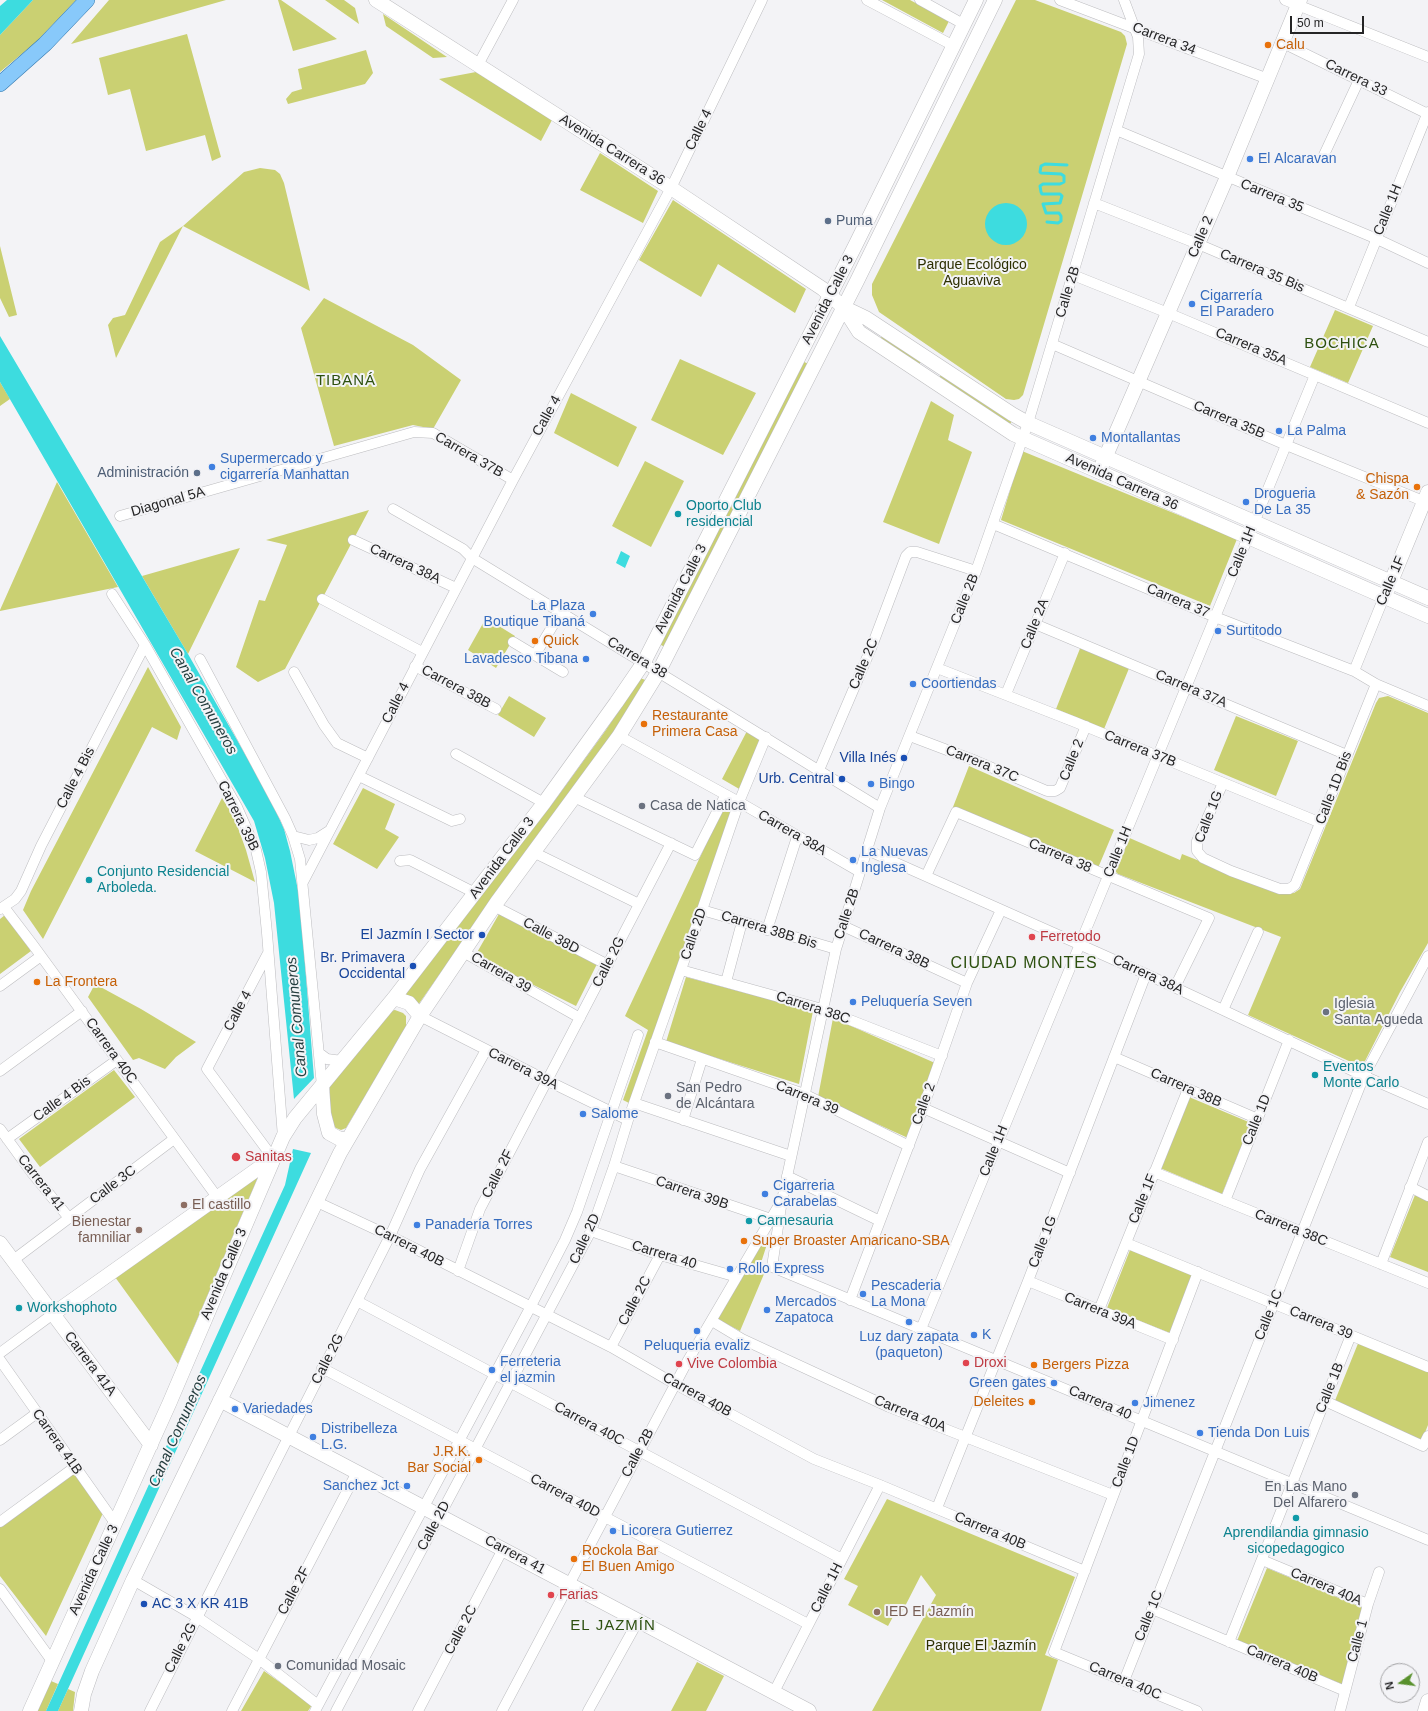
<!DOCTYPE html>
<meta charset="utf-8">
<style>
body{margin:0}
#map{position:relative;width:1428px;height:1711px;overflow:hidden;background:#f3f3f6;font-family:Helvetica,sans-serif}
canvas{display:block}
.north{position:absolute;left:1380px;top:1663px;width:40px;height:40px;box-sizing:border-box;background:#f3f3f6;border:1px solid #a1a1a3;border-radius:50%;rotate:256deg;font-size:11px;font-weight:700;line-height:16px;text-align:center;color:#252526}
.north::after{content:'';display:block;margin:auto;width:14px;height:18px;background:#59912d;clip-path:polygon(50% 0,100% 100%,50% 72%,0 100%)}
.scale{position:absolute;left:1290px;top:16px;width:74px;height:18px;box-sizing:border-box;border:2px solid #252526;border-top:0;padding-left:5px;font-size:12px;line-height:14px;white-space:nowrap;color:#252526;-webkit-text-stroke:3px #f3f3f6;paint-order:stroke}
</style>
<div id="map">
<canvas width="1428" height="1711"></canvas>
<div class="north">N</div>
<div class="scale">50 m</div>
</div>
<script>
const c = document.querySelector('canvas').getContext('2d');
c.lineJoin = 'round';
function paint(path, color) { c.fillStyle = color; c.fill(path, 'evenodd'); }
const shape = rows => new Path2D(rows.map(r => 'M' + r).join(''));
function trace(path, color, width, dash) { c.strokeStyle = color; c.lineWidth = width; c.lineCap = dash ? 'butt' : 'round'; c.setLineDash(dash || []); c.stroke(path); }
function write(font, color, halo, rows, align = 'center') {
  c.font = font + ' Helvetica,sans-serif'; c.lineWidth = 4; c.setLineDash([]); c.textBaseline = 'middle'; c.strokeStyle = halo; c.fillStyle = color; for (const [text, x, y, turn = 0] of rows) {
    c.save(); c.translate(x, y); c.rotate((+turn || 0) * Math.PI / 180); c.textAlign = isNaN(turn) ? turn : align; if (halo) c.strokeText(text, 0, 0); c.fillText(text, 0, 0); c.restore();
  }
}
const green = shape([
 [33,0,76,0,36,42,0,72,0,35],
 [109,0,226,0,71,44],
 [278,0,281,0,337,39,293,51],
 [325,0,344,0,355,8,359,24],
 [882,0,910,0,949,21,943,33],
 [1016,0,1035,0,1121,32,1125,36,1127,44,1023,395,1019,399,1014,400,1006,399,879,312,872,295,872,284],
 [383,14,447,57,433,58,386,26],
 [187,34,221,157,212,161,205,135,146,151,130,89,108,95,99,58],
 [366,50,373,73,365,84,288,104,286,99,292,92,302,89,298,69],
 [476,72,552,120,541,141,439,79],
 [600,153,658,191,643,223,580,190],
 [260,168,275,170,280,174,284,183,310,291,183,226,116,358,108,325,113,318,125,315,160,242,183,226,244,172],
 [673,200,806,289,795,313,718,264,701,297,639,260],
 [0,246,17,315,9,317,0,298],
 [324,298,413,345,461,380,433,429,413,425,334,446,301,328],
 [1335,310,1373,326,1348,383,1310,367],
 [883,335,921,361,919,365,880,339],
 [680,359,756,393,723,455,651,420],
 [804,362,809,364,665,647,659,644],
 [942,374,1013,420,1009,425,938,379],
 [0,382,10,399,0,406],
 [571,393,637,427,618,467,554,433],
 [931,401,954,415,948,440,972,452,939,544,883,522],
 [1022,451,1237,539,1210,606,1001,520],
 [645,461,684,481,651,547,612,526],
 [57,482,118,587,0,611,0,610],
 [369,510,285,669,258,682,236,667,259,600,265,601,287,545,266,540],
 [240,548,188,654,142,576],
 [486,618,515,636,496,668,468,650],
 [1081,646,1130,666,1104,729,1056,709],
 [148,667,181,727,177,740,152,727,43,939,23,910,31,891],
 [640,678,648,681,615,734,487,907,418,1005,404,996,555,800,606,730],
 [509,696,546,718,534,737,498,715],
 [1388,696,1428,713,1428,943,1400,992,1362,1067,1248,1015,1281,937,1118,874,1115,871,1125,836,1180,860,1182,854,1282,894,1294,893,1300,889,1376,703,1379,698],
 [1236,716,1298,741,1276,796,1214,770],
 [747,731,760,739,741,790,722,779],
 [969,766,1114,830,1098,868,953,807],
 [363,788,395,804,385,829,399,837,377,869,333,844],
 [222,798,234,817,246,850,255,882,195,851],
 [727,800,735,802,629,1103,623,1100,648,1030,625,1016],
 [499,914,597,964,576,1006,475,956],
 [5,915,31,951,0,974,0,919],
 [686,977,813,1011,799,1084,666,1042],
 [95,984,141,1009,196,1042,176,1057,165,1069,139,1058,133,1060,88,997],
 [395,1010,403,1013,406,1016,406,1028,346,1128,341,1130,336,1128,333,1125,329,1099,330,1083,390,1011],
 [833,1018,935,1063,908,1138,818,1097],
 [114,1070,135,1097,40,1167,19,1139],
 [1189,1097,1251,1123,1222,1194,1160,1168],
 [259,1175,178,1364,115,1277],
 [1415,1195,1428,1201,1428,1272,1390,1257],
 [768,1241,759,1269,764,1274,740,1331,717,1319,763,1242],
 [1130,1250,1193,1275,1170,1333,1107,1308],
 [1359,1341,1428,1370,1428,1425,1422,1440,1334,1403],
 [73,1472,103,1513,46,1636,0,1576,0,1525],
 [887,1499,1075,1577,1045,1655,1058,1660,1041,1711,872,1711,936,1595,921,1575,899,1618,894,1615,888,1626,848,1605,858,1586,844,1579],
 [1267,1568,1365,1609,1344,1685,1237,1641],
 [697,1662,724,1676,706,1711,671,1711],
 [264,1671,312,1705,308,1711,241,1711],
 [51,1681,58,1684,46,1711,37,1711],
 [68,1689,75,1692,73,1711,58,1711]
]);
const water = shape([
 [7,0,33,0,0,35,0,6],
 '985 224a21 21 0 1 1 42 0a21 21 0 1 1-42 0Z',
 [0,336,188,654,269,796,284,829,290,851,300,900,314,1078,294,1099,274,903,265,858,254,821,0,382],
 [621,551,630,556,625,568,616,563],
 [293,1149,311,1153,58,1711,46,1711,285,1185]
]);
const stream = shape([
 [1047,222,1058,223,1061,221,1061,216,1059,213,1046,213,1043,204,1060,203,1062,196,1060,194,1042,194,1041,192,1040,186,1043,184,1060,184,1064,182,1064,176,1061,174,1041,173,1040,172,1041,166,1045,164,1067,165]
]);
const street = shape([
 [867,0,954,46],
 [920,0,965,25],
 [1060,0,1268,79],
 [1124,0,1138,37,1139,54,1028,423,976,571,880,808,836,949,782,1200,772,1267,1428,1540],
 [1285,0,1428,57],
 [1283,43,1428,114],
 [478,65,513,0],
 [1116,130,1377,239,1428,263],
 [1323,157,1359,80],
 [1094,203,1198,244,1428,342],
 [1073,275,1168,313,1428,423],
 [1349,307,1428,112],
 [1052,344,1286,445,1428,503],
 [393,509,463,549,472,558,880,808],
 [120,516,414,432,433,433,513,480],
 [993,524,1215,617,1354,671,1376,684,1428,706],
 [353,540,456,588],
 [112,594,145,645,237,807,256,850,261,872,267,933,283,1137],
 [322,599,422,652],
 [1035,624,1347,755],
 [513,642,563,672],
 [535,655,561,612],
 [200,659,285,818,293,836,300,859,322,1086],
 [415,666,496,709],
 [937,668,1075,722,1321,823],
 [1354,671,1384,597],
 [294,672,324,725,337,743,368,758],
 [1006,694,1065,553],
 [619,736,739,802,860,872],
 [910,736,976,761,1047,791,1055,791,1060,788,1086,726],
 [456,754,544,803],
 [819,770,872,646,906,556,910,552,917,552,976,571],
 [359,776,452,821,460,819],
 [1223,783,1197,841,1197,851,1203,858,1231,871,1280,889,1289,889,1295,885,1376,684],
 [574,797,695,855,725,796],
 [293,836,309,840,318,838,329,831],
 [867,850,1146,974,1364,1076,1428,1104],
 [533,852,639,904],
 [400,861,410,860,475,893],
 [926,876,956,812,1209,918,1175,987],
 [303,882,513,480,671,188,762,0],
 [494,906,608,965],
 [4,907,33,945,217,1197],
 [0,909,15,899,21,891,41,846,145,645],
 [702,910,836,949],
 [843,926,967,983],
 [767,930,797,837],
 [463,952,580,1018],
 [268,953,207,1069,273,1158],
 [681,970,822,1009,942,1056],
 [726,982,742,922],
 [0,986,41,956],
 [1223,1010,1258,932],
 [420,1016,546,1080,628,1120],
 [655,1042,804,1094,909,1146],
 [319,1053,327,1059,342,1061],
 [1114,1057,1258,1119],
 [0,1071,82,1011],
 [634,1103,791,1156],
 [923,1108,1070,1173],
 [683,1120,702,1059],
 [0,1129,32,1173,69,1218],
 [7,1139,117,1060],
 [614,1166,771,1219],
 [1154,1172,1428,1283],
 [787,1176,880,1221],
 [1410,1187,1428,1196],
 [1225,1201,1289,1040],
 [317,1202,390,1236,611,1347,675,1384,814,1459,880,1485,1085,1571],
 [591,1231,660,1255,737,1277],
 [1126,1243,1428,1367],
 [12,1261,174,1139],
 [1381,1264,1428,1142],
 [458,1271,480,1209,671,843],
 [1028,1281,1173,1340],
 [850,1300,923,1108,967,983,1001,910],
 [357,1301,842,1559],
 [1099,1310,1188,1089],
 [712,1321,742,1339,889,1407,1113,1495],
 [921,1329,1315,375],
 [611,1347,660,1255],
 [0,1353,53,1314],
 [0,1360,115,1523],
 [322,1368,808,1624],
 [1325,1401,1423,1446,1428,1436],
 [0,1440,37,1413],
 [937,1508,1028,1281,1146,974],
 [0,1522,75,1467],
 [1262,1560,1368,1604],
 [133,1580,197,1617,259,1659,318,1705],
 [0,1589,52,1661],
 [1152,1609,1345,1691],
 [1229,1642,1351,1335],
 [1124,1681,1364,1076,1428,956],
 [774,1692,880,1485],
 [150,1711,390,1236,420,1169,486,1050],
 [232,1711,357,1472],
 [315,1711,530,1308,565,1240,577,1212,638,1035],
 [336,1711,591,1231,614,1166,628,1120,702,910,739,802,766,737],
 [418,1711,503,1549],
 [502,1711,687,1362,779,1205],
 [588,1711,638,1621],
 [1197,1711,1054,1652,1198,1272],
 [1340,1711,1368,1604,1379,1572]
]);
const secondary = shape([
 [376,0,671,188,823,289,843,307,859,332,1013,434,1428,616],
 [843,307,866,318,1012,414,1028,423,1428,598],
 [1102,465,1227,177,1300,0],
 [1388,589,1428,492],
 [394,998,409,1003,420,1016],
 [322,1086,324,1114,329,1133,340,1139,347,1139],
 [0,1243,151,1445],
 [53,1314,273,1158],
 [220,1400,809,1711],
 [30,1711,169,1404,283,1137,295,1118,394,998,544,803,616,703,644,662,856,244,976,0],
 [81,1711,84,1694,92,1671,133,1580,340,1153,420,1016,497,902,619,736,659,671,857,281,995,0],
 [1425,1711,1428,1701]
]);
const primary = shape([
 [0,84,45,44,87,0]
]);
const markers = [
 [1268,45,4,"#e8710a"],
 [1250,159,4,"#3f7fe0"],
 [828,221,4,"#5c6f8a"],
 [1192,304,4,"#3f7fe0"],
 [1279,431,4,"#3f7fe0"],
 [1093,438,4,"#3f7fe0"],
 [212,467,4,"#3f7fe0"],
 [197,473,4,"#5c6f8a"],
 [1417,487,4,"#e8710a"],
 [1246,502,4,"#3f7fe0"],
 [678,514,4,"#0f9aa8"],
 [593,614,4,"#3f7fe0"],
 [1218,631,4,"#3f7fe0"],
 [535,641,4,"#e8710a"],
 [586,659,4,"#3f7fe0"],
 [913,684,4,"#3f7fe0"],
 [644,724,4,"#e8710a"],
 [904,758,4,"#1a4fb4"],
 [842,779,4,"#1a4fb4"],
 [871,784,4,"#3f7fe0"],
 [642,806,4,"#6b7280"],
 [853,860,4,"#3f7fe0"],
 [89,880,4,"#0f9aa8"],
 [482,935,4,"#1a4fb4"],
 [1032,937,4,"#e0444e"],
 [413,966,4,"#1a4fb4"],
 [37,982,4,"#e8710a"],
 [853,1002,4,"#3f7fe0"],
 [1326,1012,4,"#6b7280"],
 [1315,1075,4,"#0f9aa8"],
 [668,1096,4,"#6b7280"],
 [583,1114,4,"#3f7fe0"],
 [236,1157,5,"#e0444e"],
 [765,1194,4,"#3f7fe0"],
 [184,1205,4,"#8d6e63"],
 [749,1221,4,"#0f9aa8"],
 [417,1225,4,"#3f7fe0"],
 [139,1230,4,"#8d6e63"],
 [744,1241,4,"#e8710a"],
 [730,1269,4,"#3f7fe0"],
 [863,1294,4,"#3f7fe0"],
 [19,1308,4,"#0f9aa8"],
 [767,1310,4,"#3f7fe0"],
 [909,1322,4,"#3f7fe0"],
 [697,1331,4,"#3f7fe0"],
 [974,1335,4,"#3f7fe0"],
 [966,1363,4,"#e0444e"],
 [679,1364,4,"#e0444e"],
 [1034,1365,4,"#e8710a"],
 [492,1370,4,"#3f7fe0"],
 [1054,1383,4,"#3f7fe0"],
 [1032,1402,4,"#e8710a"],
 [1135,1403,4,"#3f7fe0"],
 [235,1409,4,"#3f7fe0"],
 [1200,1433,4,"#3f7fe0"],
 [313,1437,4,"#3f7fe0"],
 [479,1460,4,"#e8710a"],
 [407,1486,4,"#3f7fe0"],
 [1355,1495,4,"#6b7280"],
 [1296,1518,4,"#0f9aa8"],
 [613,1531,4,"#3f7fe0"],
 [574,1559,4,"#e8710a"],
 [551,1595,4,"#e0444e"],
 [144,1604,4,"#1a4fb4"],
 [877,1612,4,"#8d6e63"],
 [278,1666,4,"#6b7280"]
];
const streetNames = [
 ["Carrera 34",1164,39,21],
 ["Carrera 33",1356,78,26],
 ["Calle 4",699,130,-64],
 ["Avenida Carrera 36",612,150,32],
 ["Carrera 35",1272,196,22],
 ["Calle 1H",1388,210,-68],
 ["Calle 2",1201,237,-67],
 ["Carrera 35 Bis",1262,271,23],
 ["Calle 2B",1068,292,-73],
 ["Avenida Calle 3",828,300,-63],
 ["Carrera 35A",1251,347,23],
 ["Calle 4",547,416,-61],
 ["Carrera 35B",1229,420,23],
 ["Carrera 37B",469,455,30],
 ["Avenida Carrera 36",1122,482,24],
 ["Diagonal 5A",168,502,-16],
 ["Calle 1H",1242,552,-68],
 ["Carrera 38A",405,564,25],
 ["Calle 1F",1391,581,-67],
 ["Avenida Calle 3",681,589,-63],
 ["Calle 2B",965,599,-68],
 ["Carrera 37",1178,601,23],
 ["Calle 2A",1035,624,-68],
 ["Carrera 38",637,658,31],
 ["Calle 2C",864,664,-67],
 ["Carrera 38B",456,687,28],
 ["Carrera 37A",1191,689,23],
 ["Calle 4",396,703,-63],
 ["Carrera 37B",1140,749,22],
 ["Calle 2",1072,760,-68],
 ["Carrera 37C",982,764,22],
 ["Calle 4 Bis",76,778,-63],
 ["Calle 1D Bis",1334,788,-69],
 ["Carrera 39B",238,816,64],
 ["Calle 1G",1209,817,-69],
 ["Carrera 38A",792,833,30],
 ["Calle 1H",1118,852,-68],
 ["Carrera 38",1060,856,23],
 ["Avenida Calle 3",502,858,-53],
 ["Calle 2B",847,914,-72],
 ["Carrera 38B Bis",769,930,17],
 ["Calle 2D",694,934,-71],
 ["Calle 38D",551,936,28],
 ["Carrera 38B",894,949,25],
 ["Calle 2G",609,962,-63],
 ["Carrera 39",501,973,30],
 ["Carrera 38A",1148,975,25],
 ["Carrera 38C",813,1008,18],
 ["Calle 4",238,1011,-62],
 ["Carrera 40C",111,1051,54],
 ["Carrera 39A",523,1069,27],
 ["Carrera 38B",1186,1088,24],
 ["Carrera 39",807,1098,23],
 ["Calle 4 Bis",62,1099,-36],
 ["Calle 2",924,1104,-70],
 ["Calle 1D",1257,1120,-68],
 ["Calle 1H",994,1151,-68],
 ["Calle 2F",498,1174,-63],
 ["Carrera 41",41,1183,52],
 ["Calle 3C",113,1185,-37],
 ["Carrera 39B",692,1193,19],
 ["Calle 1F",1143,1199,-68],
 ["Carrera 38C",1291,1228,22],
 ["Calle 2D",585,1239,-65],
 ["Calle 1G",1043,1242,-69],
 ["Carrera 40B",409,1246,27],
 ["Carrera 40",664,1255,17],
 ["Avenida Calle 3",224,1274,-67],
 ["Calle 2C",635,1301,-62],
 ["Carrera 39A",1100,1311,22],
 ["Calle 1C",1269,1315,-68],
 ["Carrera 39",1321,1323,22],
 ["Calle 2G",328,1359,-63],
 ["Carrera 41A",90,1364,53],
 ["Calle 1B",1330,1388,-68],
 ["Carrera 40B",697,1395,29],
 ["Carrera 40",1100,1403,23],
 ["Carrera 40A",910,1414,22],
 ["Carrera 40C",589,1424,28],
 ["Carrera 41B",57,1442,55],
 ["Calle 2B",638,1453,-62],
 ["Calle 1D",1126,1462,-69],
 ["Carrera 40D",565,1496,28],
 ["Calle 2D",434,1526,-62],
 ["Carrera 40B",990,1531,23],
 ["Carrera 41",515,1555,28],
 ["Avenida Calle 3",94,1570,-65],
 ["Carrera 40A",1326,1587,23],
 ["Calle 1H",827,1588,-63],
 ["Calle 2F",294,1591,-62],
 ["Calle 1C",1149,1616,-68],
 ["Calle 2C",461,1630,-62],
 ["Calle 1",1358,1641,-75],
 ["Calle 2G",181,1648,-63],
 ["Carrera 40B",1282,1664,23],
 ["Carrera 40C",1125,1681,23]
];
const foodNames = [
 ["Calu",1276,45],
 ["Chispa",1409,479,"right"],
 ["& Sazón",1409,495,"right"],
 ["Quick",543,641],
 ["Restaurante",652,716],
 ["Primera Casa",652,732],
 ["La Frontera",45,982],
 ["Super Broaster Amaricano-SBA",752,1241],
 ["Bergers Pizza",1042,1365],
 ["Deleites",1024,1402,"right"],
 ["J.R.K.",471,1452,"right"],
 ["Bar Social",471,1468,"right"],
 ["Rockola Bar",582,1551],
 ["El Buen Amigo",582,1567]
];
const shopNames = [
 ["El Alcaravan",1258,159],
 ["Cigarrería",1200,296],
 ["El Paradero",1200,312],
 ["La Palma",1287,431],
 ["Montallantas",1101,438],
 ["Supermercado y",220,459],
 ["cigarrería Manhattan",220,475],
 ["Drogueria",1254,494],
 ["De La 35",1254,510],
 ["La Plaza",585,606,"right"],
 ["Boutique Tibaná",585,622,"right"],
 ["Surtitodo",1226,631],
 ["Lavadesco Tibana",578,659,"right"],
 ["Coortiendas",921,684],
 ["Bingo",879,784],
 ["La Nuevas",861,852],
 ["Inglesa",861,868],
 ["Peluquería Seven",861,1002],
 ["Salome",591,1114],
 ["Cigarreria",773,1186],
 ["Carabelas",773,1202],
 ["Panadería Torres",425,1225],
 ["Rollo Express",738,1269],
 ["Pescaderia",871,1286],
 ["La Mona",871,1302],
 ["Mercados",775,1302],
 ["Zapatoca",775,1318],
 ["K",982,1335],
 ["Luz dary zapata",909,1337,"center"],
 ["(paqueton)",909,1353,"center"],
 ["Peluqueria evaliz",697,1346,"center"],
 ["Ferreteria",500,1362],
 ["el jazmin",500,1378],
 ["Green gates",1046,1383,"right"],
 ["Jimenez",1143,1403],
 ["Variedades",243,1409],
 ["Distribelleza",321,1429],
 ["L.G.",321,1445],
 ["Tienda Don Luis",1208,1433],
 ["Sanchez Jct",399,1486,"right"],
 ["Licorera Gutierrez",621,1531]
];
const serviceNames = [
 ["Puma",836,221],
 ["Administración",189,473,"right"]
];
const parkNames = [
 ["Parque Ecológico",972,265],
 ["Aguaviva",972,281],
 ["Parque El Jazmín",981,1646]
];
const cultureNames = [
 ["Oporto Club",686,506],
 ["residencial",686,522],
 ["Conjunto Residencial",97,872],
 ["Arboleda.",97,888],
 ["Eventos",1323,1067],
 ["Monte Carlo",1323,1083],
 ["Carnesauria",757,1221],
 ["Workshophoto",27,1308],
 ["Aprendilandia gimnasio",1296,1533,"center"],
 ["sicopedagogico",1296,1549,"center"]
];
const transitNames = [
 ["Villa Inés",896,758],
 ["Urb. Central",834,779],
 ["El Jazmín I Sector",474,935],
 ["Br. Primavera",405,958],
 ["Occidental",405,974],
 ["AC 3 X KR 41B",152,1604,"left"]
];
const worshipNames = [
 ["Casa de Natica",650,806],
 ["Iglesia",1334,1004],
 ["Santa Agueda",1334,1020],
 ["San Pedro",676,1088],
 ["de Alcántara",676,1104],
 ["En Las Mano",1347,1487,"right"],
 ["Del Alfarero",1347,1503,"right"],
 ["Comunidad Mosaic",286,1666]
];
const healthNames = [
 ["Ferretodo",1040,937],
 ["Sanitas",245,1157],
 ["Droxi",974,1363],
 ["Vive Colombia",687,1364],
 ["Farias",559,1595]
];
const educationNames = [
 ["El castillo",192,1205],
 ["Bienestar",131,1222,"right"],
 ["famniliar",131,1238,"right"],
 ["IED El Jazmín",885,1612]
];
const neighbourhoodNames = [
 ["BOCHICA",1342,344],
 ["TIBANÁ",346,381],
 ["EL JAZMÍN",613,1626]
];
const waterNames = [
 ["Canal Comuneros",203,701,60],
 ["Canal Comuneros",297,1017,-95],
 ["Canal Comuneros",178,1431,-66]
];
const quarterNames = [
 ["CIUDAD MONTES",1024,964]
];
paint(green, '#cad072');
paint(water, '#3ddcdf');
trace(stream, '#3ddcdf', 3);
trace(street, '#bcbcbf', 11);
trace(secondary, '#bcbcbf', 15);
trace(primary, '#3278ae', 16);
trace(street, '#fff', 10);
trace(secondary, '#fff', 14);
trace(primary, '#88c9fa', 15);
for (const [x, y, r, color] of markers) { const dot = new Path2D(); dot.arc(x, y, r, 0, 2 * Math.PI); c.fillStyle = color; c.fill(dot); trace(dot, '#f3f3f6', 1.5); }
write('14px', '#252526', '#f3f3f6', streetNames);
write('14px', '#c56008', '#f3f3f6', foodNames, 'left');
write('14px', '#366cbe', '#f3f3f6', shopNames, 'left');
write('14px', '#4e5e75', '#f3f3f6', serviceNames, 'left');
write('14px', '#2d2f02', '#f3f3f6', parkNames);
write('14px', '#0d838f', '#f3f3f6', cultureNames, 'left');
write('14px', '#164399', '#f3f3f6', transitNames, 'right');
write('14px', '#5b616d', '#f3f3f6', worshipNames, 'left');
write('14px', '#be3a42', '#f3f3f6', healthNames, 'left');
write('14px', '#785e54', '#f3f3f6', educationNames, 'left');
c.letterSpacing = '1px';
write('15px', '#2d500f', '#f3f3f6', neighbourhoodNames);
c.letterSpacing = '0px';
write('italic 15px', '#253e3f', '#f3f3f6', waterNames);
c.letterSpacing = '1px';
write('16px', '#2d500f', '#f3f3f6', quarterNames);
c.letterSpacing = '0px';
</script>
